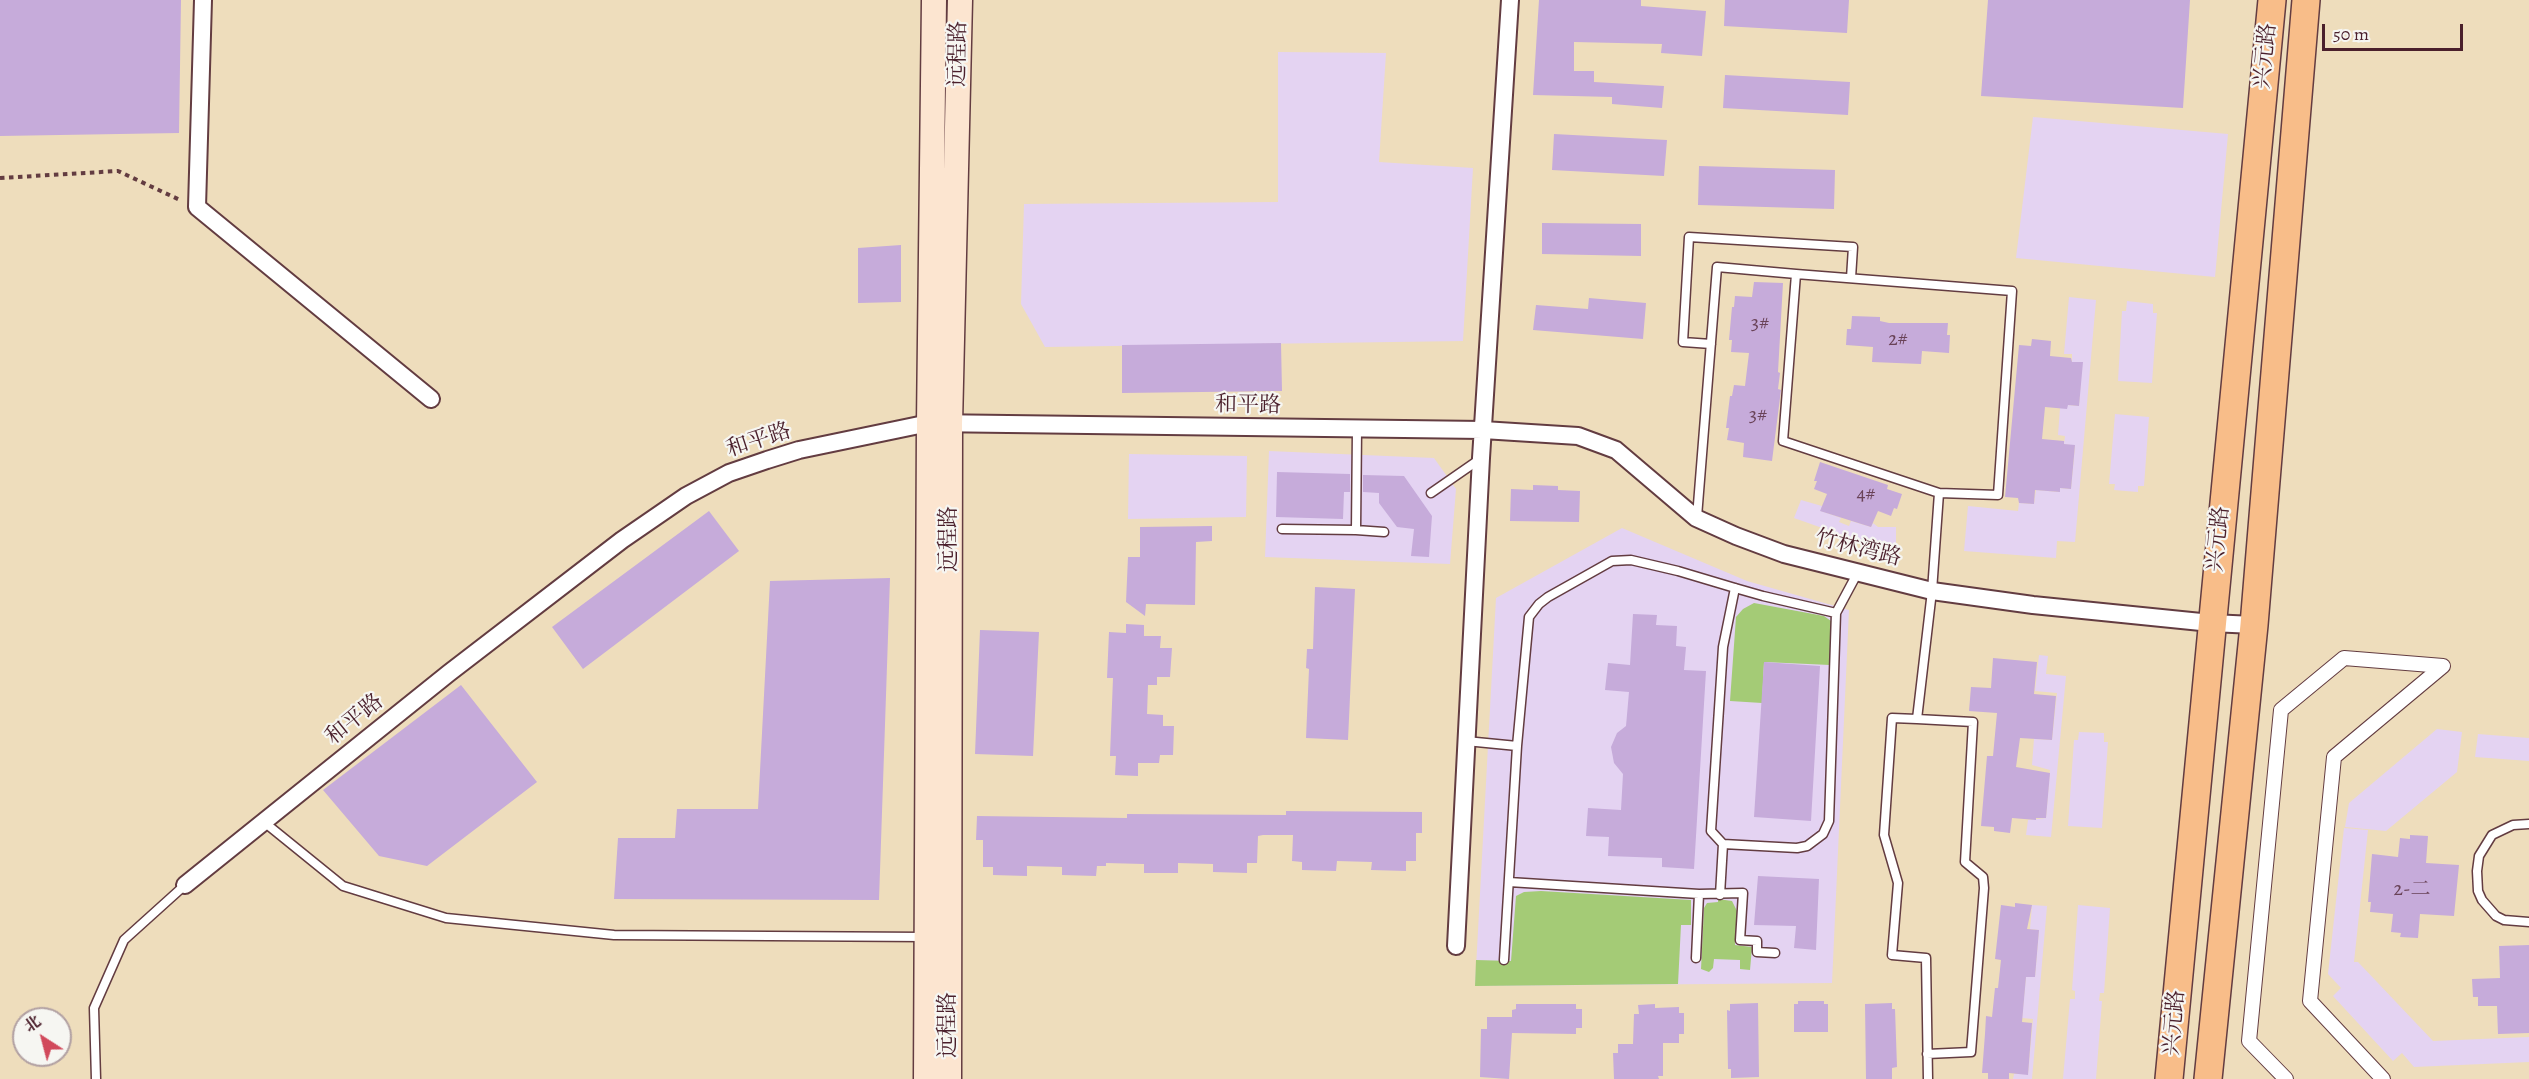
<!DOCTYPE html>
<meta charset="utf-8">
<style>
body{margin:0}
#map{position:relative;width:2529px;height:1079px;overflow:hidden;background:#eeddbc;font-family:Alegreya,"Noto Serif SC",serif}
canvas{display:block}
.north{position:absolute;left:12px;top:1007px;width:60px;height:60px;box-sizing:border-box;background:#f6f6f2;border:2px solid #b1a0a2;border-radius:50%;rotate:324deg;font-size:16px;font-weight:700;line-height:24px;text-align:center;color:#4a1f2b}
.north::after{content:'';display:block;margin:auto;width:21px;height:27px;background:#d1495b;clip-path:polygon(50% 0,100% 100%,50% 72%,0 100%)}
.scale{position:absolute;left:2322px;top:24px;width:141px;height:27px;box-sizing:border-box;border:3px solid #4a1f2b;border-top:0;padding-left:8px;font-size:18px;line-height:21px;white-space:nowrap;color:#4a1f2b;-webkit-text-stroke:4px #f6f6f2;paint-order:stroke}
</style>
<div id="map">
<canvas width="2529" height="1079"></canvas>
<div class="north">北</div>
<div class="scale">50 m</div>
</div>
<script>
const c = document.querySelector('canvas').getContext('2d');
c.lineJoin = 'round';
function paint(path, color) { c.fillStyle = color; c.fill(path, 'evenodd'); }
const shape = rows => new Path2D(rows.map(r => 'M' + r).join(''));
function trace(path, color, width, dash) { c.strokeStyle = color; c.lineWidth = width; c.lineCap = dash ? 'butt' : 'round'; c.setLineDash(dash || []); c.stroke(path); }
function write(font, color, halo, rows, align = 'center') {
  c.font = font + ' Alegreya,"Noto Serif SC",serif'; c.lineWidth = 4.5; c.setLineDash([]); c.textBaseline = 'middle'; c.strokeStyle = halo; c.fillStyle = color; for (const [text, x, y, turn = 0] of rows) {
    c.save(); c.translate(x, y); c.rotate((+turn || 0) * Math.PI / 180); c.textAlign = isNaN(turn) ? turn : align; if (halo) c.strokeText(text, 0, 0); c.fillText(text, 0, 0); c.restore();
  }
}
const built = shape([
 [1278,52,1386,53,1379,162,1473,168,1463,341,1045,347,1021,304,1024,204,1278,202],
 [2033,117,2228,134,2215,277,2016,258],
 [2069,297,2096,300,2075,542,2057,541,2056,558,1964,551,1968,506,2018,511,2019,503,2034,504,2036,490,2059,492,2060,488,2071,489,2075,446,2064,444,2065,436,2058,435,2060,408,2068,405,2079,406,2082,362,2072,362,2072,354,2064,354],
 [2127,301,2153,304,2153,313,2157,313,2152,383,2118,381,2122,311,2126,311],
 [2115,414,2149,417,2144,486,2138,486,2138,492,2114,490,2115,484,2109,484],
 [1269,451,1434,458,1456,489,1450,564,1265,557],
 [1129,454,1247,456,1246,517,1128,519],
 [1801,500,1822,506,1821,511,1841,518,1839,522,1849,526,1851,521,1871,527,1873,523,1878,527,1896,527,1896,548,1873,546,1794,518],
 [1622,528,1747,581,1849,610,1832,983,1475,986,1496,598],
 [2039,655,2048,656,2046,674,2066,676,2051,837,2026,835,2028,820,2046,818,2050,770,2032,765,2034,739,2052,740,2057,693,2035,691],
 [2437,729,2462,732,2457,772,2386,831,2345,827,2349,803],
 [2079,732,2104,733,2104,742,2108,742,2102,828,2068,826,2074,740,2078,740],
 [2478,734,2529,738,2529,761,2475,757],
 [2344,828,2368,830,2354,962,2358,962,2433,1041,2529,1037,2529,1062,2414,1067,2402,1053,2393,1061,2333,996,2341,988,2328,974],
 [2032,905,2047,906,2032,1079,2013,1079,2014,1074,2028,1074,2033,1019,2022,1018,2026,977,2035,977,2039,930,2030,929],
 [2078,905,2110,908,2104,993,2100,993,2099,1001,2102,1001,2096,1079,2063,1079,2070,999,2075,999,2075,991,2072,990]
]);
const green = shape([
 [1754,603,1824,616,1831,621,1830,665,1764,662,1762,703,1730,701,1736,617,1743,609],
 [1541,891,1691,900,1691,925,1681,925,1678,984,1475,986,1476,960,1511,961,1516,896,1524,892],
 [1718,899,1732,901,1737,911,1735,945,1752,947,1750,970,1740,969,1740,960,1714,959,1713,968,1709,972,1701,969,1704,908,1707,903,1718,902]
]);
const building = shape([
 [0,0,181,0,179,133,0,136],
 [1539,0,1641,0,1641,6,1706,11,1702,56,1661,53,1662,44,1574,42,1574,71,1594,71,1594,82,1664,86,1662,108,1612,104,1612,97,1533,95],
 [1725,0,1849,0,1847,33,1724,26],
 [1988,0,2190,0,2183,108,1981,96],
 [1725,75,1850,82,1848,115,1723,108],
 [1554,134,1667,140,1664,176,1552,170],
 [1699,166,1835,170,1834,209,1698,205],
 [1542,223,1641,224,1641,256,1542,254],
 [901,245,901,302,858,303,858,248],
 [1754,282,1783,283,1778,372,1780,373,1778,389,1781,390,1772,461,1743,457,1744,443,1727,440,1729,428,1726,428,1730,396,1732,396,1734,385,1745,386,1749,353,1731,352,1732,340,1729,340,1732,307,1734,307,1735,296,1752,297],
 [1589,298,1646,303,1643,339,1533,330,1536,305,1588,309],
 [1852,316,1880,317,1880,321,1889,323,1948,323,1947,335,1950,335,1949,353,1922,351,1921,364,1872,362,1873,347,1846,345,1847,329,1851,329],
 [2032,339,2051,341,2050,356,2071,358,2072,362,2083,362,2079,406,2068,405,2067,409,2045,407,2042,439,2064,441,2064,444,2075,445,2071,489,2060,488,2060,492,2035,490,2034,504,2019,503,2018,498,2005,497,2019,345,2031,346],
 [1281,343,1282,391,1122,393,1122,345],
 [1820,462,1888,485,1887,489,1902,494,1897,509,1894,508,1891,516,1878,511,1871,527,1820,511,1827,494,1814,489,1817,481,1814,481],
 [1277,472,1350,474,1350,492,1344,492,1343,519,1276,517],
 [1363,475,1404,476,1432,516,1429,557,1411,556,1414,529,1397,527,1379,503,1379,493,1363,492],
 [1533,485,1558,486,1558,490,1580,491,1579,522,1510,521,1511,489,1533,490],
 [709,511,739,551,583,669,552,627],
 [1212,526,1212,541,1196,542,1195,605,1146,604,1145,616,1126,602,1128,557,1140,557,1140,527],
 [890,578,879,900,614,899,618,838,675,838,677,809,758,809,770,581],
 [1315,587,1355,589,1348,740,1306,738,1309,669,1306,668,1307,649,1313,649],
 [1633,614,1657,615,1656,625,1677,626,1676,646,1686,647,1684,670,1706,671,1694,869,1662,867,1662,858,1608,856,1609,837,1586,836,1588,808,1621,810,1623,774,1614,763,1611,747,1617,733,1626,726,1629,692,1605,690,1608,663,1630,665],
 [1126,624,1144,625,1144,636,1161,636,1160,648,1172,648,1170,677,1157,677,1157,685,1148,685,1147,714,1163,715,1163,726,1174,726,1173,755,1160,755,1159,763,1138,763,1138,776,1115,775,1116,756,1110,756,1113,678,1107,678,1109,632,1126,633],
 [980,630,1039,632,1033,756,975,754],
 [1993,658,2037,662,2034,694,2056,696,2052,740,2020,738,2016,767,2050,773,2046,818,2036,818,2036,820,2012,818,2010,833,1994,831,1994,827,1981,826,1987,756,1993,756,1997,713,1969,711,1971,687,1991,688],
 [1764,662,1820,666,1811,821,1754,817],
 [461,685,537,782,427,866,379,856,323,790],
 [1286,811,1422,812,1422,833,1416,833,1416,861,1406,861,1406,871,1371,870,1372,862,1337,861,1336,871,1302,870,1302,862,1292,861,1293,835,1263,835,1258,836,1257,863,1247,863,1247,873,1213,872,1213,864,1178,863,1178,873,1144,873,1144,864,1106,863,1106,866,1097,866,1096,876,1062,875,1062,867,1027,866,1027,876,993,875,993,867,983,867,983,840,976,840,977,816,1127,818,1127,814,1286,815],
 [2410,835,2428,836,2426,863,2459,865,2454,916,2420,914,2418,938,2400,937,2401,933,2391,932,2393,914,2370,912,2371,902,2368,902,2372,854,2398,857,2400,838,2410,839],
 [1758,876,1819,879,1816,950,1794,948,1796,926,1754,925],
 [2015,903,2032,905,2027,929,2039,930,2035,977,2026,977,2022,1022,2032,1023,2028,1075,2009,1073,2009,1079,1988,1079,1988,1073,1982,1073,1985,1034,1986,1016,1992,1017,1995,988,1998,988,2001,960,1995,959,2001,905,2015,907],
 [2529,945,2529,1033,2498,1034,2497,1006,2478,1006,2478,997,2473,997,2472,979,2500,978,2499,946],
 [1798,1001,1824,1001,1824,1004,1828,1004,1828,1032,1794,1032,1794,1004,1798,1004],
 [1758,1003,1759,1077,1731,1078,1731,1069,1728,1069,1727,1010,1730,1011,1730,1004],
 [1892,1003,1892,1009,1895,1009,1897,1067,1892,1068,1892,1079,1866,1079,1865,1004],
 [1516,1004,1576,1004,1576,1009,1582,1009,1582,1028,1576,1028,1576,1034,1512,1033,1509,1079,1480,1077,1481,1029,1487,1029,1487,1017,1512,1017,1512,1010,1516,1009],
 [1655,1004,1655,1008,1679,1007,1679,1013,1684,1013,1684,1034,1679,1034,1679,1043,1663,1043,1663,1076,1658,1076,1659,1079,1614,1079,1613,1053,1618,1053,1618,1044,1633,1044,1634,1014,1639,1014,1638,1005]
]);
const path = shape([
 [0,178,118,171,180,200]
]);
const service = shape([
 [1711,344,1683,342,1689,237,1853,247,1851,278],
 [1431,493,1480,459],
 [1697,517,1717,267,1796,274,2012,291,1998,495,1939,493,1783,441,1796,274],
 [1282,529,1356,530,1357,430],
 [1356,530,1384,532],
 [1836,613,1858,572],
 [1917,719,1973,722,1965,862,1983,877,1984,888,1971,1052,1927,1054],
 [1466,741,1517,746,1529,617,1539,604,1548,597,1612,561,1631,560,1678,571,1735,588,1763,596,1836,613,1829,821,1823,834,1807,846,1797,848,1723,844,1711,831,1723,647,1735,588],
 [264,822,343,886,446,918,614,935,926,937],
 [2529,824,2513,825,2492,835,2479,856,2477,871,2478,891,2482,900,2496,916,2504,920,2529,922],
 [1509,882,1699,894,1743,893,1740,940,1757,941,1757,952,1775,953],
 [1720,895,1723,844],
 [1696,958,1699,894],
 [1504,960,1517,746],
 [96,1079,94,1008,124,940,185,885],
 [1928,1079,1926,958,1892,955,1898,883,1884,835,1892,718,1917,719,1932,591,1939,493]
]);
const pedestrian = shape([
 [2286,1079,2249,1041,2281,710,2344,658,2443,666,2334,757,2310,1001,2383,1079]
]);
const minor = shape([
 [203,0,197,207,431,399],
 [185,885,449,673,622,540,686,496,729,473,767,460,799,450,929,423,1483,430,1578,436,1616,450,1696,518,1736,536,1784,554,1932,591,2033,605,2211,623,2254,625],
 [1456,946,1481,458,1510,0]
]);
const secondary = shape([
 [926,1079,929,423,934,0],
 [949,1079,950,424,960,0]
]);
const primary = shape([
 [2169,1079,2272,0],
 [2208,1079,2254,625,2306,0]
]);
const numberNames = [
 ["3#",1760,324],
 ["2#",1898,340],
 ["3#",1758,416],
 ["4#",1866,495],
 ["2-二",2412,890]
];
const streetNames = [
 ["远程路",959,54,-89],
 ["兴元路",2266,56,-84],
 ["和平路",1248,406,1],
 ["和平路",759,441,-18],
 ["远程路",950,539,-90],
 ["兴元路",2219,539,-84],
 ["竹林湾路",1858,549,14],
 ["和平路",355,720,-39],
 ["兴元路",2175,1023,-85],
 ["远程路",949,1025,-90]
];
paint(built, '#e4d3f2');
paint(green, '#a4cb76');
paint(building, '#c6abda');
trace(service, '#633c41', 11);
trace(pedestrian, '#633c41', 16);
trace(minor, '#633c41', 20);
trace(secondary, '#633c41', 27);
trace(primary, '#633c41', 30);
trace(path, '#633c41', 4, [4.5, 4.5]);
trace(service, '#fff', 8);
trace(pedestrian, '#fff', 14);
trace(minor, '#fff', 16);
trace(secondary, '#fce5d0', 24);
trace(primary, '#f8bd89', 27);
write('20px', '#694257', null, numberNames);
write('22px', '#4a1f2b', '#f6f6f2', streetNames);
</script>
